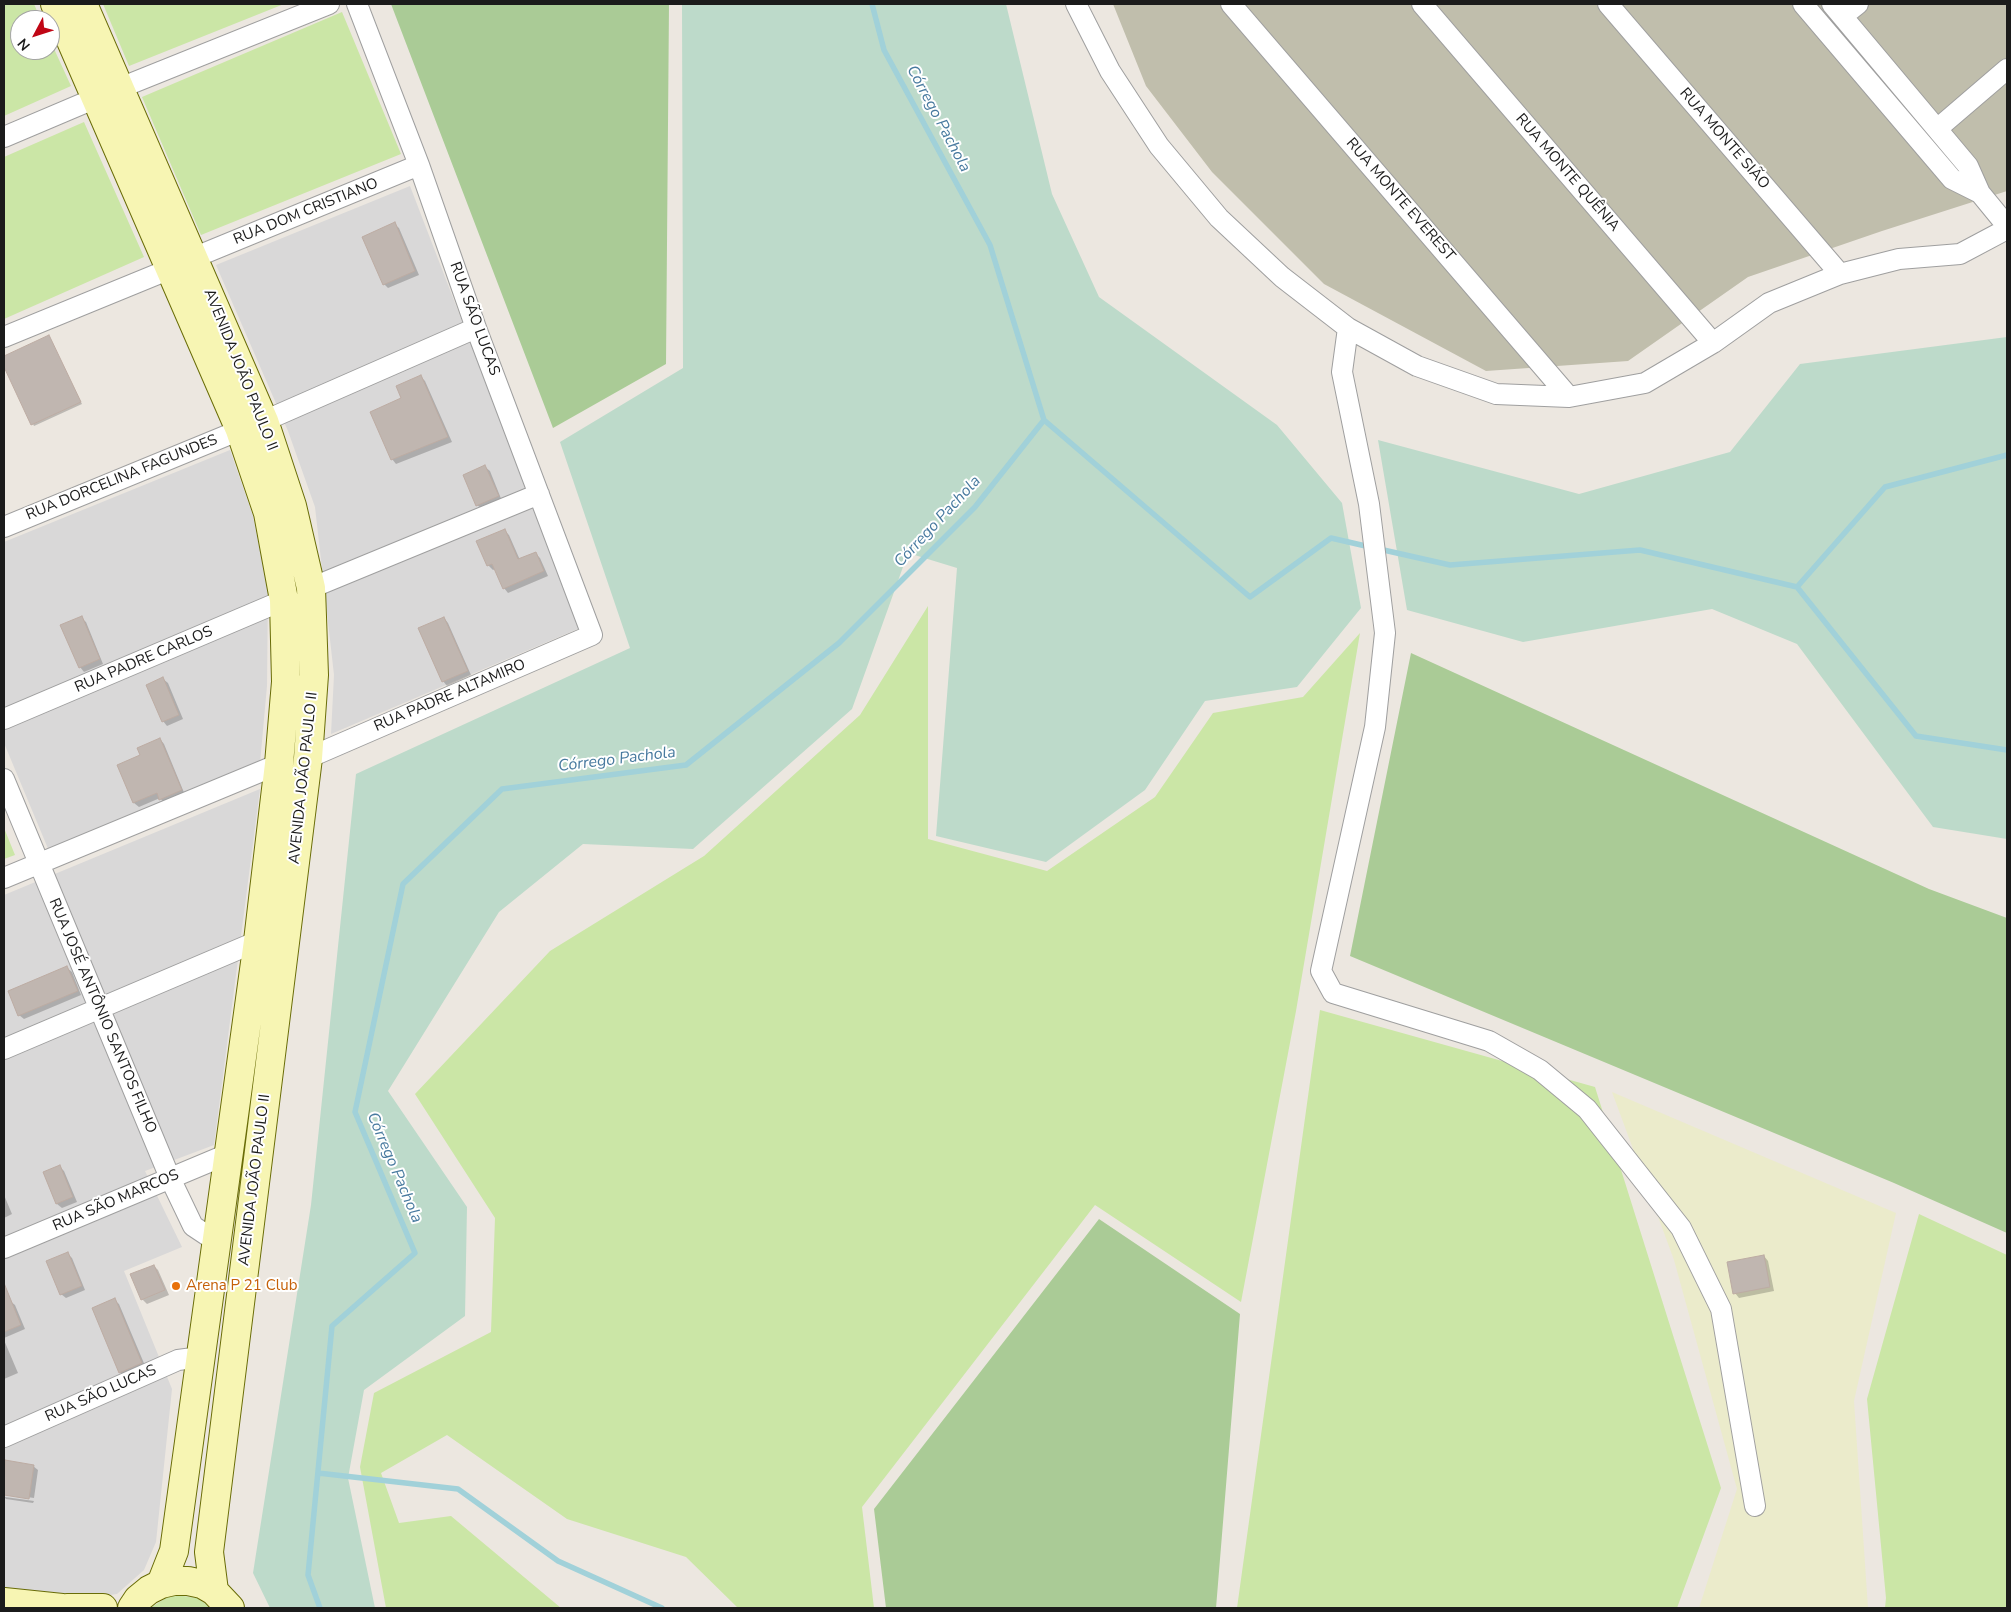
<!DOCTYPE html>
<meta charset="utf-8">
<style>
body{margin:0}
#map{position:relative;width:2011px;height:1612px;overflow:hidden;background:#ece7e0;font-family:"Nunito Sans",sans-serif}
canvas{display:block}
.frame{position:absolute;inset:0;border:5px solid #1b1b1b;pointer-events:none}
.north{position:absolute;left:10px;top:10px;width:50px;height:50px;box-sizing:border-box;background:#fff;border:1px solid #a4a4a4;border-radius:50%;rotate:230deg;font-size:14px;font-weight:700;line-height:20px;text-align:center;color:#1b1b1b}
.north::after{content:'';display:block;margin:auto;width:18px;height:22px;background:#c00615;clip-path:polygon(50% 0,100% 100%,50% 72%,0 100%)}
</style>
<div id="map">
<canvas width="2011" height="1612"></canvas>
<div class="frame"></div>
<div class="north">N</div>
</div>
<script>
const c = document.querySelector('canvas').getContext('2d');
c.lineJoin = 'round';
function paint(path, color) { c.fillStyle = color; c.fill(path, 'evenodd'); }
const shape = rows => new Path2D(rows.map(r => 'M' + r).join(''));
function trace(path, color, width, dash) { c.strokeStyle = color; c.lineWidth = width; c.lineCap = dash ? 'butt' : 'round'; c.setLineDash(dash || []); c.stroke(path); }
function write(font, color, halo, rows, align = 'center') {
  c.font = font + ' "Nunito Sans",sans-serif'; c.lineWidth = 4; c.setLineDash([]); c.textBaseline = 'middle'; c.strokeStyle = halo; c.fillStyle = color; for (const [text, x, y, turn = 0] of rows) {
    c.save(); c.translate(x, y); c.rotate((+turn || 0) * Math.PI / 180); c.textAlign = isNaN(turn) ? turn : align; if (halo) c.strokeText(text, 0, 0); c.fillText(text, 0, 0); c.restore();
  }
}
const residential = shape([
 [410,186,580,628,331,734,334,675,315,507,288,431,216,265],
 [230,450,253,516,268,590,267,686,260,763,49,851,4,743,4,542],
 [260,789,214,1145,145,1171,182,1247,124,1271,172,1389,156,1542,144,1570,117,1594,90,1598,4,1588,4,895]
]);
const construction = shape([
 [1113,4,2007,4,2007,191,1882,231,1748,277,1628,361,1486,371,1324,284,1212,172,1146,86]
]);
const farmland = shape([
 [1612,1092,1896,1213,1854,1401,1868,1608,1699,1608,1737,1489,1674,1260]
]);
const grass = shape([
 [4,4,34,4,41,20,20,20,20,50,50,50,50,40,71,86,4,116],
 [103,4,284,4,129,66],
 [342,12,401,154,201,235,142,97],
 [84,122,144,257,4,319,4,157],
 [928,606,928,839,1047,871,1155,797,1213,713,1303,697,1360,633,1296,1011,1241,1302,1095,1205,862,1507,874,1608,738,1608,686,1557,567,1519,447,1435,381,1473,399,1523,451,1516,561,1608,386,1608,360,1467,374,1393,491,1332,495,1218,415,1094,550,951,704,856,860,715],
 [4,828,15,855,4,859],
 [1320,1010,1595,1087,1721,1488,1677,1608,1237,1608],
 [1919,1214,2007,1255,2007,1608,1885,1608,1886,1598,1867,1399],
 [176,1595,197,1598,212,1608,150,1608,166,1598]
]);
const forest = shape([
 [391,4,669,4,666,364,553,428],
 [1411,653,1929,889,2007,918,2007,1233,1894,1183,1350,956],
 [1099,1219,1240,1314,1216,1608,886,1608,874,1509]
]);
const wetland = shape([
 [682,4,1006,4,1052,194,1099,297,1277,425,1342,503,1361,608,1297,687,1205,701,1145,790,1046,862,936,836,957,568,908,553,852,709,693,849,583,844,499,912,388,1091,467,1207,465,1316,364,1390,348,1478,375,1608,270,1608,253,1573,311,1205,356,774,630,648,560,442,683,368],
 [2007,337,2007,839,1933,827,1797,644,1712,609,1523,642,1407,610,1378,440,1579,494,1730,452,1800,364]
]);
const shadow = shape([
 [394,224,399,228,419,275,388,288,384,284],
 [49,336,82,404,34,426,4,364,4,358],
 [421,377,425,381,452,442,396,464,392,459,403,398],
 [485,467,490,471,502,501,482,509,477,505],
 [504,530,509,535,520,560,535,553,540,558,548,576,508,593,504,588,495,569,493,570,488,565],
 [81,618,86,622,103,664,84,672,80,667],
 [444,618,448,623,471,675,447,686,443,681],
 [163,679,168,683,183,719,167,726,163,721],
 [160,739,164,744,185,795,165,804,160,798,139,807,134,803,119,765,142,756],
 [67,968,72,972,81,995,24,1019,19,1015],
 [59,1166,64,1171,77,1202,62,1208,57,1204,44,1173],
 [4,1195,12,1214,4,1218],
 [67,1253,72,1258,85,1290,66,1298,61,1294],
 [1764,1256,1768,1261,1774,1291,1739,1298,1735,1293],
 [154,1266,158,1270,169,1295,147,1304,142,1299],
 [114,1300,119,1304,146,1368,125,1377,120,1372],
 [10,1301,15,1305,25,1329,4,1338,4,1303],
 [4,1340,18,1373,4,1379],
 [6,1462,33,1466,38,1470,34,1498,5,1494,5,1497,34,1501,33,1503,6,1499,4,1497]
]);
const stream = shape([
 [872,4,884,50,990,245,1044,420],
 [1044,420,1250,597,1331,538,1370,547],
 [1379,549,1450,565,1640,550,1797,587,1916,736,2007,750],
 [1797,587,1885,487,2007,455],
 [318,1473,458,1489,558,1561,662,1608],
 [320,1608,308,1575,332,1326,415,1253,355,1112,403,884,502,789,686,765,839,643,975,507,1044,420]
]);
const building = shape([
 [395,222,415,271,383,285,362,237,395,222],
 [49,335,81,402,31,425,4,367,4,356,49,335],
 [421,375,448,437,391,460,370,412,401,398,396,386,421,375],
 [485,465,499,496,476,506,463,475,485,465],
 [505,529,518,559,536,552,544,571,503,589,492,564,487,566,476,541,505,529],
 [82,616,100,659,79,668,60,625,82,616],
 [444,617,468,671,442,682,418,628,444,617],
 [163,677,179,715,162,722,146,685,163,677],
 [160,738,182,790,159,800,157,793,133,803,117,765,140,755,137,748,160,738],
 [67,966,78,991,18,1016,8,991,67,966],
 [60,1165,73,1197,56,1204,43,1172,60,1165],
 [68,1252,82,1286,60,1295,46,1261,68,1252],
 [1764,1255,1770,1287,1733,1294,1727,1262,1764,1255],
 [154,1265,165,1290,141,1300,130,1274,154,1265],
 [4,1283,21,1325,4,1332,4,1283],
 [115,1298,142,1363,119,1373,92,1308,115,1298],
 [5,1460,34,1465,29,1499,4,1495,5,1460]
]);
const street = shape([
 [1076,4,1110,71,1159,146,1219,218,1282,277,1348,328,1417,366,1496,394,1569,397,1645,383,1713,343,1769,303,1840,274,1899,259,1960,254,2007,229],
 [1231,4,1569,397],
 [1422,4,1713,343],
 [1608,4,1840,274],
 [1803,4,1952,179,1980,193],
 [1832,4,1968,166,1980,193,2007,226],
 [1843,16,1858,4],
 [120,88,329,4],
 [1937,129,2007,69],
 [4,137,96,98],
 [193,258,419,165],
 [1348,328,1342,372,1369,504,1385,633,1375,727,1321,971,1333,993,1489,1041,1540,1070,1587,1109,1681,1228,1721,1309,1755,1506],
 [4,337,170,269],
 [264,421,476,328],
 [4,527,240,430],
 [311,588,539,494],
 [4,719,284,600],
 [308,758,592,635,476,328,419,165,357,4],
 [4,779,170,1178,193,1226,217,1242],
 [4,878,279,764],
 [4,1049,258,941],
 [4,1248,228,1154],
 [4,1437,178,1360,201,1357]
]);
const secondary = shape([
 [55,4,240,430,268,513,284,600,286,682,279,764,258,941,174,1551,161,1584],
 [83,4,264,421,292,506,311,588,314,675,308,758,209,1552,214,1591],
 [4,1602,62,1608],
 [67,1608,103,1608],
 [132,1608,138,1599,149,1590,161,1584,174,1581,188,1581,202,1584,214,1591,230,1608]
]);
const markers = [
 [176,1286,5,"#e8710a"]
];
const streetNames = [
 ["RUA MONTE SIÃO",1724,139,49],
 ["RUA MONTE QUÊNIA",1567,173,49],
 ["RUA MONTE EVEREST",1400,200,49],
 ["RUA DOM CRISTIANO",306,212,-22],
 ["RUA SÃO LUCAS",474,319,70],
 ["AVENIDA JOÃO PAULO II",240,370,68],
 ["RUA DORCELINA FAGUNDES",122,478,-22],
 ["RUA PADRE CARLOS",144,660,-23],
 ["RUA PADRE ALTAMIRO",450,696,-23],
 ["AVENIDA JOÃO PAULO II",304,778,-84],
 ["RUA JOSÉ ANTÔNIO SANTOS FILHO",102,1016,67],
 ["AVENIDA JOÃO PAULO II",255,1180,-83],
 ["RUA SÃO MARCOS",116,1201,-23],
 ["RUA SÃO LUCAS",101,1394,-24]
];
const foodNames = [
 ["Arena P 21 Club",186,1286]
];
const waterNames = [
 ["Córrego Pachola",938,119,62],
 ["Córrego Pachola",938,522,-47],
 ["Córrego Pachola",617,760,-7],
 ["Córrego Pachola",394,1168,67]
];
paint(residential, '#d9d8d8');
paint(construction, '#c0beac');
paint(farmland, '#ebebcb');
paint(grass, '#cbe6a6');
paint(forest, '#aacb96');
paint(wetland, '#bddaca');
paint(shadow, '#0003');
trace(stream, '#a1d1d9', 5.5);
paint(building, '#c0b6b0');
trace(building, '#bdaca3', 1);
trace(street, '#9f9f9f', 22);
trace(secondary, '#696c07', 30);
trace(street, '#fff', 20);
trace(secondary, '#f7f5b3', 28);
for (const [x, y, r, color] of markers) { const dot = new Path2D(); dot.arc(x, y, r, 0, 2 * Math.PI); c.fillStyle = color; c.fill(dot); trace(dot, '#fff', 2); }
write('15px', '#1b1b1b', '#fff', streetNames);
write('15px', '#c56008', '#fff', foodNames, 'left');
write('italic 16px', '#487a9f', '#fff', waterNames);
</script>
